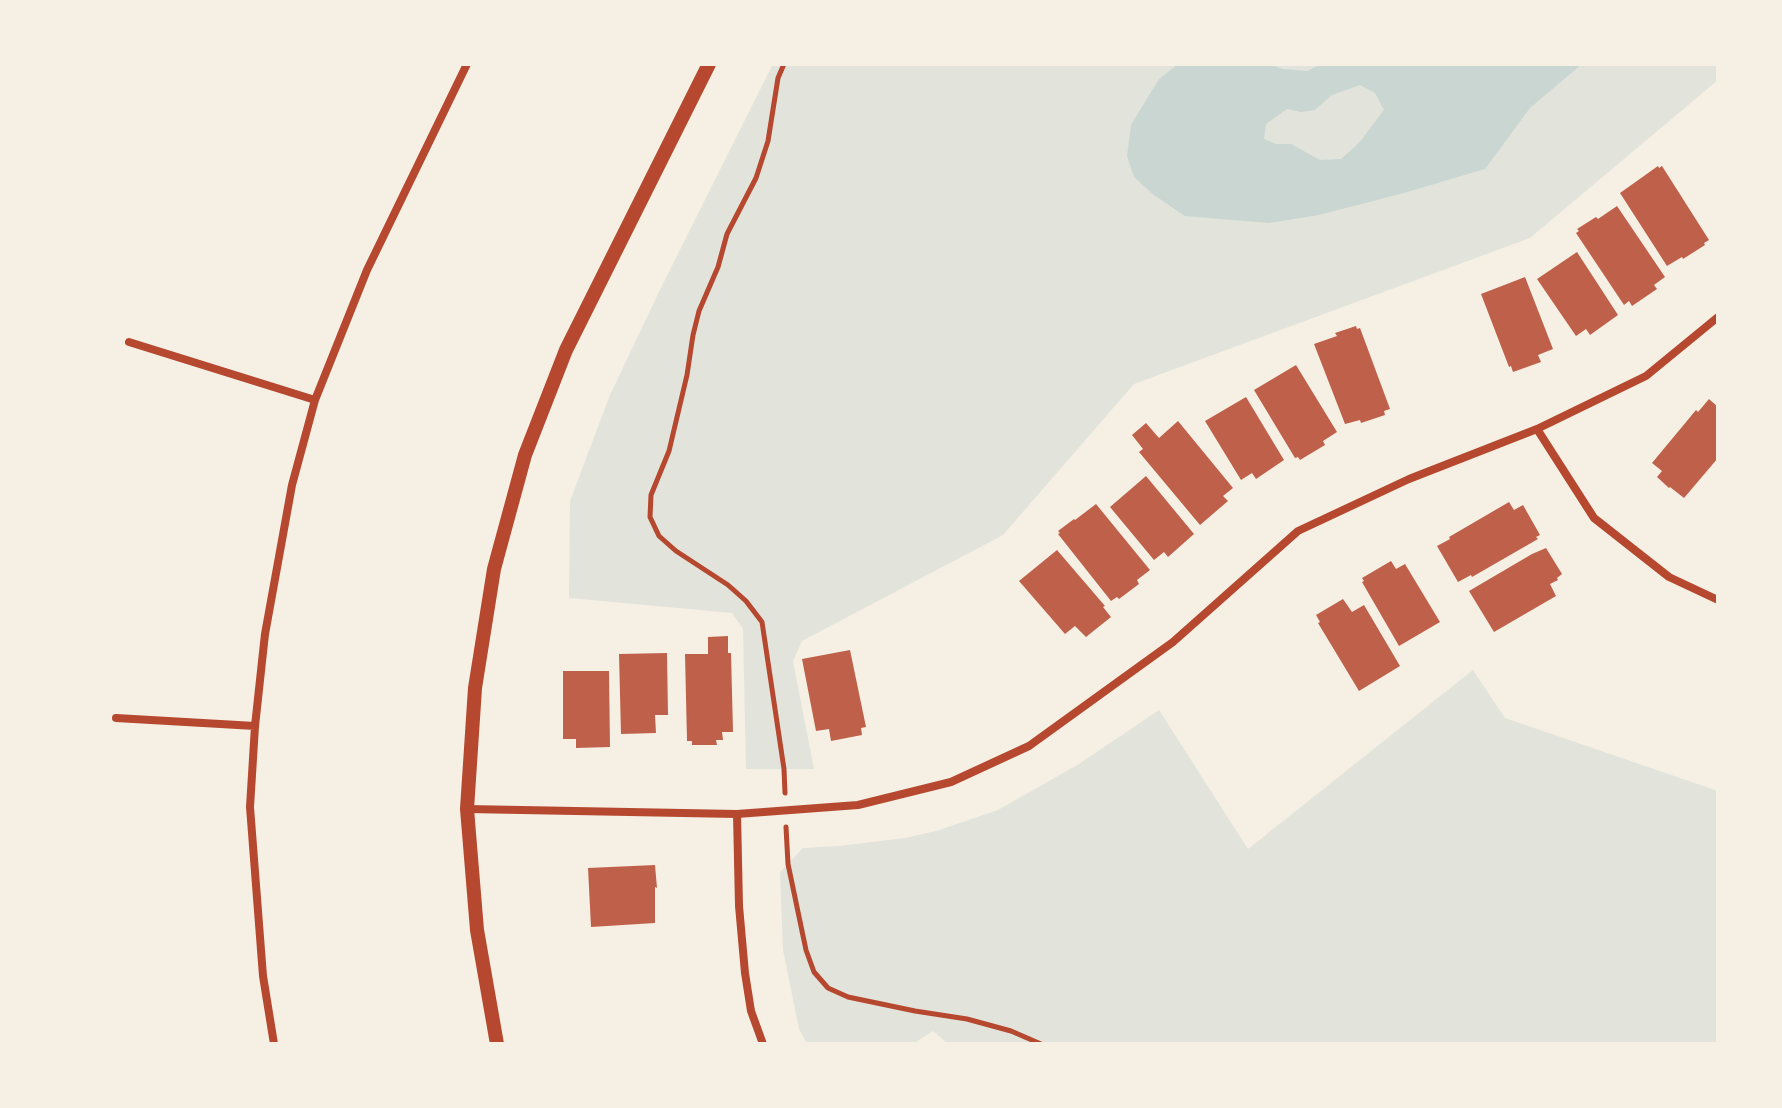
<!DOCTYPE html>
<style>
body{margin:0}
#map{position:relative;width:1782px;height:1108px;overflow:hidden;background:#f6efe4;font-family:"Source Sans 3",sans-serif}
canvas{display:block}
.frame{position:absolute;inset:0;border:66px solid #f6efe4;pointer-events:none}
</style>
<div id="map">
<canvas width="1782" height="1108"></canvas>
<div class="frame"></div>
</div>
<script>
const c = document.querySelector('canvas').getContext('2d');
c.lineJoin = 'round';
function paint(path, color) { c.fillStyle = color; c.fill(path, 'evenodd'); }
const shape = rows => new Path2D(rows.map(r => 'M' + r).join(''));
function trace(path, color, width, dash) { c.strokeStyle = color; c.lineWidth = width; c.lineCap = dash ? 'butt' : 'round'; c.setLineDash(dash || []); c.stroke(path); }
const green = shape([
 [773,64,1718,64,1718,80,1530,238,1134,384,1003,535,802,641,793,661,814,769,746,769,743,629,732,613,569,598,570,501,610,395,657,296],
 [1473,670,1505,718,1718,791,1718,1044,948,1044,933,1031,913,1044,807,1044,799,1029,783,950,780,872,803,848,839,846,905,838,936,831,998,810,1079,764,1159,710,1248,849]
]);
const water = shape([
 [1178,64,1268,64,1283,69,1307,71,1321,64,1582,64,1530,108,1485,169,1404,193,1319,215,1269,223,1185,216,1154,195,1134,177,1127,156,1131,125,1159,79],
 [1360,85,1375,93,1384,110,1359,143,1341,159,1320,160,1291,144,1276,144,1264,139,1266,124,1287,109,1301,112,1315,110,1332,95]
]);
const building = shape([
 [1658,166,1659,168,1662,166,1709,240,1704,243,1705,245,1683,259,1682,257,1667,266,1620,193],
 [1617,206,1665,277,1654,285,1657,289,1632,306,1629,301,1624,305,1576,233,1579,231,1577,229,1596,217,1598,219],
 [1577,252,1618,315,1590,335,1586,329,1576,336,1537,279],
 [1525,277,1553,349,1538,355,1541,362,1513,372,1511,366,1509,367,1481,294],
 [1356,326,1357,329,1360,328,1390,409,1384,411,1385,415,1361,423,1360,420,1345,424,1314,344,1337,336,1335,333],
 [1296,365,1337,432,1323,441,1325,445,1300,460,1298,457,1295,458,1254,390],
 [1246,397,1284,460,1256,479,1252,473,1241,480,1205,421],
 [1709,399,1718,407,1718,458,1684,498,1670,487,1669,488,1657,477,1662,471,1652,463,1696,410,1698,412],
 [1178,421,1233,488,1223,496,1228,501,1200,525,1139,452,1143,449,1132,435,1146,423,1159,438],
 [1146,476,1194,534,1168,557,1164,552,1154,560,1110,507],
 [1509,502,1514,510,1523,505,1540,535,1536,537,1538,539,1472,577,1471,575,1458,582,1437,546,1450,539,1449,537],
 [1096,504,1150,570,1137,580,1139,584,1119,599,1117,597,1111,601,1058,534,1060,533,1058,531,1074,519,1075,520],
 [1546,548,1562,574,1557,578,1558,580,1550,584,1556,596,1494,632,1469,591,1532,554],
 [1057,550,1105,606,1103,607,1111,617,1086,637,1075,626,1065,634,1019,581],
 [1391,561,1396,569,1405,564,1440,622,1399,646,1362,582,1364,581,1362,578],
 [1343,599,1352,612,1364,605,1400,666,1359,691,1318,623,1320,622,1316,615],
 [728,636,728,653,731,653,733,732,722,732,723,740,716,740,717,745,692,745,692,741,687,741,685,654,708,654,708,637],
 [850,650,866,727,861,728,862,735,831,741,829,729,816,731,802,659],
 [667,653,668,715,655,715,656,733,621,734,619,654],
 [563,671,609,671,610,747,576,748,576,739,563,739],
 [655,865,657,888,655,887,655,923,591,927,588,868]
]);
const path = shape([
 [784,64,778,78,768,141,756,178,727,234,718,267,699,311,693,335,687,375,669,451,651,495,650,517,659,536,676,551,728,585,746,601,762,622,784,769,785,793],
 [786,827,788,864,806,950,814,972,828,988,848,997,915,1011,967,1019,1011,1031,1041,1044]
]);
const minor = shape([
 [129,342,315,400],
 [1537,429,1594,518,1669,577,1718,600],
 [116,718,255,726],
 [467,809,737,814,858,805,951,782,1029,746,1173,642,1298,531,1409,479,1537,429,1646,376,1718,317],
 [737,814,739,906,745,973,751,1011,763,1044],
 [274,1044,263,976,250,807,255,726,265,634,292,485,315,400,367,270,467,64]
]);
const tertiary = shape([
 [497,1044,477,930,467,809,475,688,494,569,525,455,566,350,709,64]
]);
paint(green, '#e2e4dc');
paint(water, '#c9d6d2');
paint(building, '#bf614a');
trace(path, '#b5482f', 5);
trace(minor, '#b5482f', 8);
trace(tertiary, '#b5482f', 14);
</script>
